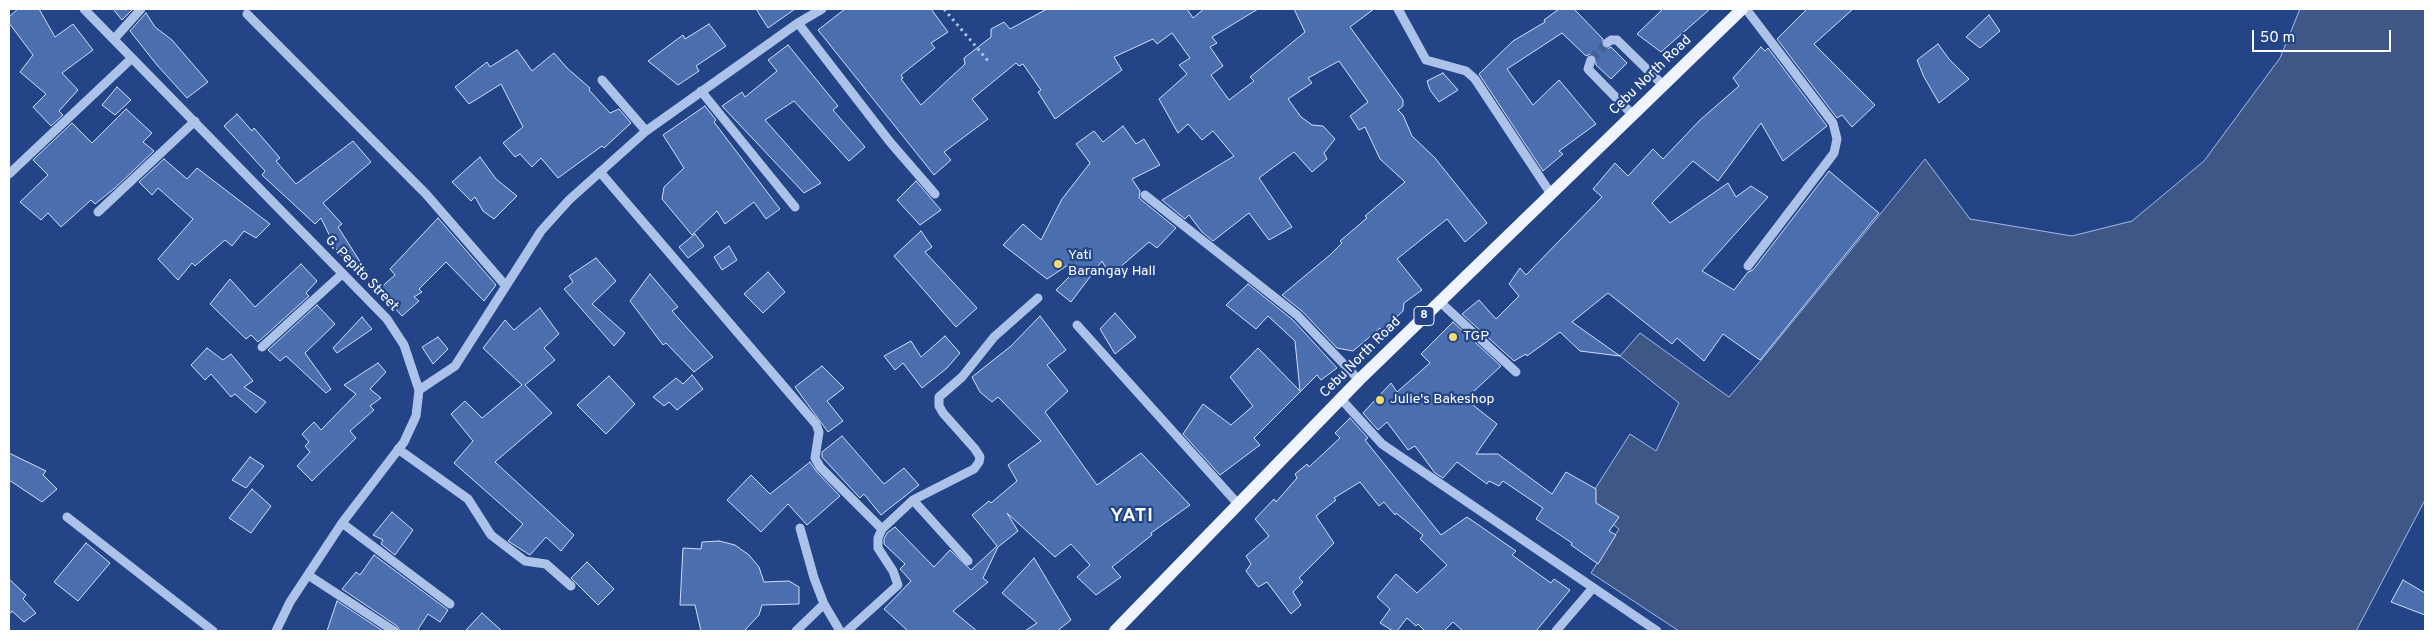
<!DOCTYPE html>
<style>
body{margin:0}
#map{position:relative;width:2434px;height:640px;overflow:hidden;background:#234486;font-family:Overpass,sans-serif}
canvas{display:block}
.frame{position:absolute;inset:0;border:10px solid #fff;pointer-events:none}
.scale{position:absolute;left:2252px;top:30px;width:139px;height:22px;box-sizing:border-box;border:2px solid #fff;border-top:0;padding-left:6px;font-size:15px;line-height:18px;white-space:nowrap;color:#fff;-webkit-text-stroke:4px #234486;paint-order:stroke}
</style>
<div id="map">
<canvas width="2434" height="640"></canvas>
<div class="frame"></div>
<div class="scale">50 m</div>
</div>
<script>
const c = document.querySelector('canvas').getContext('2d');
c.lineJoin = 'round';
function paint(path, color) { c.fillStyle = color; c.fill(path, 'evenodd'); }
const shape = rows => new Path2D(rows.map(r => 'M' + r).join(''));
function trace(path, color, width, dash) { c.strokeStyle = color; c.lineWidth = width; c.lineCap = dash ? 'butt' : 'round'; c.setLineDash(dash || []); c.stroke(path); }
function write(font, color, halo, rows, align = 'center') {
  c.font = font + ' Overpass,sans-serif'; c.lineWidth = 4.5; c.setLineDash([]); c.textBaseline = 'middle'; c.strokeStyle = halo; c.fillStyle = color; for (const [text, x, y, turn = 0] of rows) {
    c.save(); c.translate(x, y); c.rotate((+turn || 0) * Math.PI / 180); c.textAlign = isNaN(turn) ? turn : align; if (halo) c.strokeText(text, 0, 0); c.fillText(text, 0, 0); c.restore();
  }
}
const water = shape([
 [2300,9,2425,9,2425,500,2356,631,1679,631,1591,573,1619,529,1586,503,1630,434,1656,451,1679,403,1620,356,1640,333,1729,397,1763,358,1925,159,1970,219,2072,236,2132,221,2204,161,2280,58,2300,9]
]);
const building = shape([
 [18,9,39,9,55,37,73,24,93,50,62,73,78,90,59,111,63,115,51,126,33,107,46,94,20,72,33,55,9,23,9,17,18,9],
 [113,9,133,9,122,20,113,9],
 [756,9,795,9,768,28,756,9],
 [845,9,931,9,948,32,931,43,935,48,901,75,903,78,901,79,921,105,965,64,964,58,991,37,991,29,1004,22,1010,29,1047,9,1187,9,1193,18,1204,9,1258,9,1212,37,1217,43,1210,47,1223,66,1211,75,1229,100,1254,81,1250,77,1305,32,1294,9,1374,9,1350,27,1403,100,1403,106,1398,110,1403,115,1412,136,1435,158,1487,223,1465,242,1447,219,1397,259,1422,290,1404,303,1403,311,1382,331,1380,328,1353,351,1337,348,1302,311,1282,295,1330,255,1342,243,1340,241,1367,218,1365,216,1405,182,1380,159,1365,127,1359,130,1350,116,1368,102,1339,61,1308,78,1312,83,1288,99,1301,117,1312,125,1323,126,1335,139,1324,153,1327,159,1312,172,1294,152,1259,178,1292,227,1269,240,1249,213,1213,241,1202,232,1189,215,1185,219,1162,200,1234,156,1213,131,1202,140,1188,124,1178,133,1159,99,1187,74,1179,65,1190,58,1172,33,1157,44,1153,39,1114,57,1122,70,1055,119,1038,92,1041,90,1023,64,1019,66,1016,63,972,99,988,119,944,152,951,160,934,175,818,30,845,9],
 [1559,9,1574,9,1603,39,1602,47,1607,49,1611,47,1627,63,1611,79,1596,65,1595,56,1590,54,1586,56,1562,33,1507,69,1533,105,1559,80,1596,124,1559,151,1563,154,1543,171,1479,74,1513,41,1545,22,1544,20,1559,9],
 [1663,9,1710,9,1661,52,1637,34,1663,9],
 [1807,9,1853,9,1814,44,1875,105,1852,127,1842,115,1837,118,1777,39,1807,9],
 [146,13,155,27,172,40,208,82,187,98,157,65,130,31,146,13],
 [1989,15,2000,31,1980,48,1966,37,1989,15],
 [709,24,726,46,696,66,699,71,678,85,648,61,683,35,685,39,709,24],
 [1938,44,1949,59,1969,79,1939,103,1924,77,1917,60,1938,44],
 [788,45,838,106,833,110,865,147,849,161,794,101,765,120,821,183,804,193,722,106,742,92,745,97,777,71,768,60,788,45],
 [1761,47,1765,51,1768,48,1827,126,1783,161,1761,123,1718,181,1693,161,1652,203,1670,223,1728,183,1736,197,1751,186,1768,197,1702,271,1734,290,1748,272,1753,270,1829,171,1879,213,1760,360,1723,334,1704,361,1677,338,1672,344,1608,293,1572,322,1620,356,1580,351,1560,332,1527,356,1526,354,1514,361,1462,314,1479,300,1496,319,1519,296,1509,284,1520,268,1526,275,1602,197,1593,189,1615,163,1628,176,1653,149,1663,159,1700,120,1739,86,1733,78,1761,47],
 [517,50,532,71,554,53,567,68,590,88,589,90,610,113,619,109,631,123,604,148,602,146,558,178,541,158,532,167,520,154,515,157,503,143,523,127,501,84,469,104,455,87,487,62,490,67,517,50],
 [1443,73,1458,90,1439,102,1430,90,1427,81,1443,73],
 [117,87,131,100,115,115,102,105,117,87],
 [705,106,716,120,714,122,780,209,766,219,754,202,725,224,717,211,692,235,662,199,664,187,684,168,663,135,705,106],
 [126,109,152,133,143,142,154,151,115,188,95,204,91,200,61,227,48,213,41,220,20,202,48,175,33,160,72,123,92,143,126,109],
 [237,114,252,131,254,128,280,158,276,161,296,184,353,141,371,162,323,203,342,224,338,227,368,274,338,253,321,218,315,224,262,175,265,171,224,126,237,114],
 [1123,126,1136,144,1144,139,1160,165,1132,179,1140,191,1139,198,1176,228,1157,248,1149,242,1110,276,1102,261,1071,302,1056,290,1074,272,1068,265,1047,279,1003,245,1023,224,1041,240,1062,199,1090,163,1076,144,1094,131,1103,142,1123,126],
 [480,157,496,179,517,196,494,219,483,211,475,197,471,201,452,182,480,157],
 [164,159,187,179,197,168,270,224,256,238,244,231,232,246,225,240,195,266,192,263,178,280,158,259,193,219,158,188,152,195,139,182,164,159],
 [916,181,941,210,920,225,897,200,916,181],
 [438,218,496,285,484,301,446,262,419,289,422,292,414,297,419,301,402,316,378,290,395,275,390,269,438,218],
 [921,231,932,247,925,252,977,308,956,327,894,256,921,231],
 [695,234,704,246,688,258,679,247,695,234],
 [729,246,737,260,722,270,714,257,729,246],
 [596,258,616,281,592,304,625,333,614,346,564,289,573,282,569,276,596,258],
 [301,264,317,281,306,293,309,296,258,342,251,335,246,339,210,304,230,279,255,307,301,264],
 [768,272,785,292,763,313,744,294,768,272],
 [650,274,678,307,672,311,713,357,694,372,666,343,663,345,630,301,650,274],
 [1248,284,1293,320,1337,368,1321,380,1317,375,1254,438,1260,445,1220,475,1183,434,1203,404,1231,425,1253,406,1230,377,1258,348,1300,391,1295,341,1268,316,1256,329,1226,305,1248,284],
 [317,305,335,324,305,353,331,389,326,393,286,356,280,361,268,350,317,305],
 [540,308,559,334,544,348,555,360,525,385,552,413,495,462,574,535,561,551,546,537,530,555,508,541,523,524,454,463,473,441,451,414,465,401,482,418,522,385,483,348,505,320,514,330,540,308],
 [1115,313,1136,337,1115,354,1100,329,1115,313],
 [1040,316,1066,350,1047,365,1068,391,1045,412,1097,485,1141,453,1190,505,1151,533,1152,535,1112,567,1121,577,1096,595,1077,577,1090,565,1071,544,1055,557,1007,513,1018,531,998,547,983,578,988,582,953,611,977,631,908,631,884,609,911,581,900,569,905,564,884,544,884,539,887,533,895,527,934,567,950,550,971,570,997,546,972,515,989,501,991,503,1017,481,1008,465,1041,441,998,397,992,402,980,392,972,377,1011,346,1040,316],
 [362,317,372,329,337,353,333,348,362,317],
 [1453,322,1501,366,1472,393,1475,396,1468,401,1497,424,1476,454,1498,454,1552,494,1566,472,1596,489,1596,503,1619,517,1609,531,1616,535,1598,564,1571,545,1572,543,1536,519,1543,508,1503,481,1499,486,1489,481,1487,484,1457,462,1443,478,1435,473,1415,446,1408,450,1387,422,1378,430,1363,413,1391,383,1397,392,1430,363,1421,354,1453,322],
 [945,336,960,353,947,368,922,388,903,363,895,370,884,356,911,341,921,357,945,336],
 [438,337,448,349,433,364,422,347,438,337],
 [207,348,223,360,231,354,253,381,244,387,266,402,256,413,235,394,231,397,211,374,205,380,191,365,207,348],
 [378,363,386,372,370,389,381,398,370,406,374,410,350,431,356,438,312,481,297,466,310,452,305,446,309,442,302,434,314,422,321,430,356,394,344,385,378,363],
 [822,366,844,388,827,401,843,421,828,432,795,387,822,366],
 [692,375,703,389,677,410,669,402,664,406,653,397,676,378,683,384,692,375],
 [609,376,635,404,606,434,577,405,609,376],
 [1350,418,1368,438,1365,440,1441,535,1467,517,1516,551,1512,555,1551,583,1554,579,1570,590,1536,631,1463,631,1453,622,1444,631,1425,631,1418,624,1416,626,1407,618,1397,631,1393,631,1380,623,1390,609,1377,597,1396,574,1417,593,1447,565,1420,539,1423,535,1396,513,1395,515,1384,502,1379,506,1360,482,1334,498,1336,500,1316,516,1334,543,1299,578,1303,582,1293,592,1301,605,1291,614,1267,582,1258,587,1246,571,1251,564,1246,556,1269,536,1255,519,1274,499,1276,502,1297,478,1295,474,1307,464,1309,467,1340,438,1335,433,1350,418],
 [842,436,884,484,904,468,919,485,881,515,864,494,860,498,822,457,822,452,842,436],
 [9,453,46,471,43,475,57,489,42,502,9,480,9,453],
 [250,457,264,466,246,488,232,480,250,457],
 [810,462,816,471,840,496,807,525,788,504,761,532,727,500,751,475,770,494,810,462],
 [252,489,271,506,251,533,229,518,252,489],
 [392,512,413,530,395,555,381,544,383,540,373,535,392,512],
 [719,541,735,545,749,555,759,567,764,582,789,581,799,587,799,604,762,605,759,615,744,631,701,631,695,605,680,605,683,548,701,549,702,542,719,541],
 [86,543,110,563,78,601,54,582,86,543],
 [374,555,448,610,440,622,428,614,417,631,400,631,397,626,342,589,356,572,360,575,374,555],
 [1034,558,1071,620,1057,631,1025,631,1037,623,1002,593,1034,558],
 [587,562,614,589,598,605,571,578,587,562],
 [9,579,26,595,23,599,36,613,24,622,12,611,9,615,9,579],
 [2403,580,2425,593,2425,615,2391,602,2403,580],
 [337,601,383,631,327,631,337,601],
 [482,613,502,631,465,631,482,613]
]);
const minorTunnel = shape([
 [1591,60,1607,43]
]);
const path = shape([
 [944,9,989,62]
]);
const minor = shape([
 [84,9,387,319,404,345,419,390,416,416,404,442,342,523,290,602,276,631],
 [1398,9,1426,60,1466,71,1475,79,1551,194],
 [1746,9,1833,123,1837,139,1834,153,1748,266],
 [247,14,426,194,505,285],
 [798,23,890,142,935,194],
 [115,38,141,9],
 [1607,43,1611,40,1617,40,1663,85],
 [1591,60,1588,69,1633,115],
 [602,80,646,131],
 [701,91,795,207],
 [600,172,816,424,819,432,815,458,820,467,882,529],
 [9,174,132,58],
 [1145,195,1297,315,1359,380],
 [98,212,195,121],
 [1439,301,1516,372],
 [1077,325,1238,504],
 [262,347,342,274],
 [419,390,455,366,541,231,569,200,646,131,798,23,822,9],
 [1341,399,1382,444,1657,631],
 [398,449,468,499,491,535,525,561,546,564,571,586],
 [913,500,968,561],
 [67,517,213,631],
 [342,523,450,604],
 [800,528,814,578,824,604,840,631],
 [308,575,394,631],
 [796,631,824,604],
 [847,631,898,585,893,571,878,548,878,538,882,529,913,500,974,469,979,462,980,457,975,449,943,413,939,406,939,397,962,377,994,337,1038,298],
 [1556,631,1592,589]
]);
const major = shape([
 [1115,631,1359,380,1742,9]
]);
const markers = [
 [1058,264,5,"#f4db70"],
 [1453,337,5,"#f4db70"],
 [1380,400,5,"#f4db70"]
];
const shields = [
 [1424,316,20]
];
const shieldNames = [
 ["8",1424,316]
];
const streetNames = [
 ["Cebu North Road",1651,76,-44],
 ["G. Pepito Street",361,274,46],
 ["Cebu North Road",1361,358,-45]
];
const poiNames = [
 ["Yati",1068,256],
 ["Barangay Hall",1068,272],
 ["TGP",1463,337],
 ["Julie's Bakeshop",1390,400]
];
const districtNames = [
 ["YATI",1132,517]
];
paint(water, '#3f5786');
trace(water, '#a1bcea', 1);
paint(building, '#4b6eae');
trace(building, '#d1def7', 1);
trace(minorTunnel, '#446098', 9, [9, 4.5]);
trace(path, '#adc2e9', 3, [2.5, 4]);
trace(minor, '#adc2e9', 9);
trace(major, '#f0f4fe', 12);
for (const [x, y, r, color] of markers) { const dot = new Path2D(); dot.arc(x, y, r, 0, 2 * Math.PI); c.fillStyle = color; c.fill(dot); trace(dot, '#234486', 2); }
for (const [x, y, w] of shields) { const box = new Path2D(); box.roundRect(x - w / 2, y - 9.5, w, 19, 4); c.fillStyle = '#234486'; c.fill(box); trace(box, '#fff', 1); }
write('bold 12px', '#fff', null, shieldNames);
write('14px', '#fff', '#234486', streetNames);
write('14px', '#fff', '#234486', poiNames, 'left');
c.letterSpacing = '1px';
write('bold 19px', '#fff', '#234486', districtNames);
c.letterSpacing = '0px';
</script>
